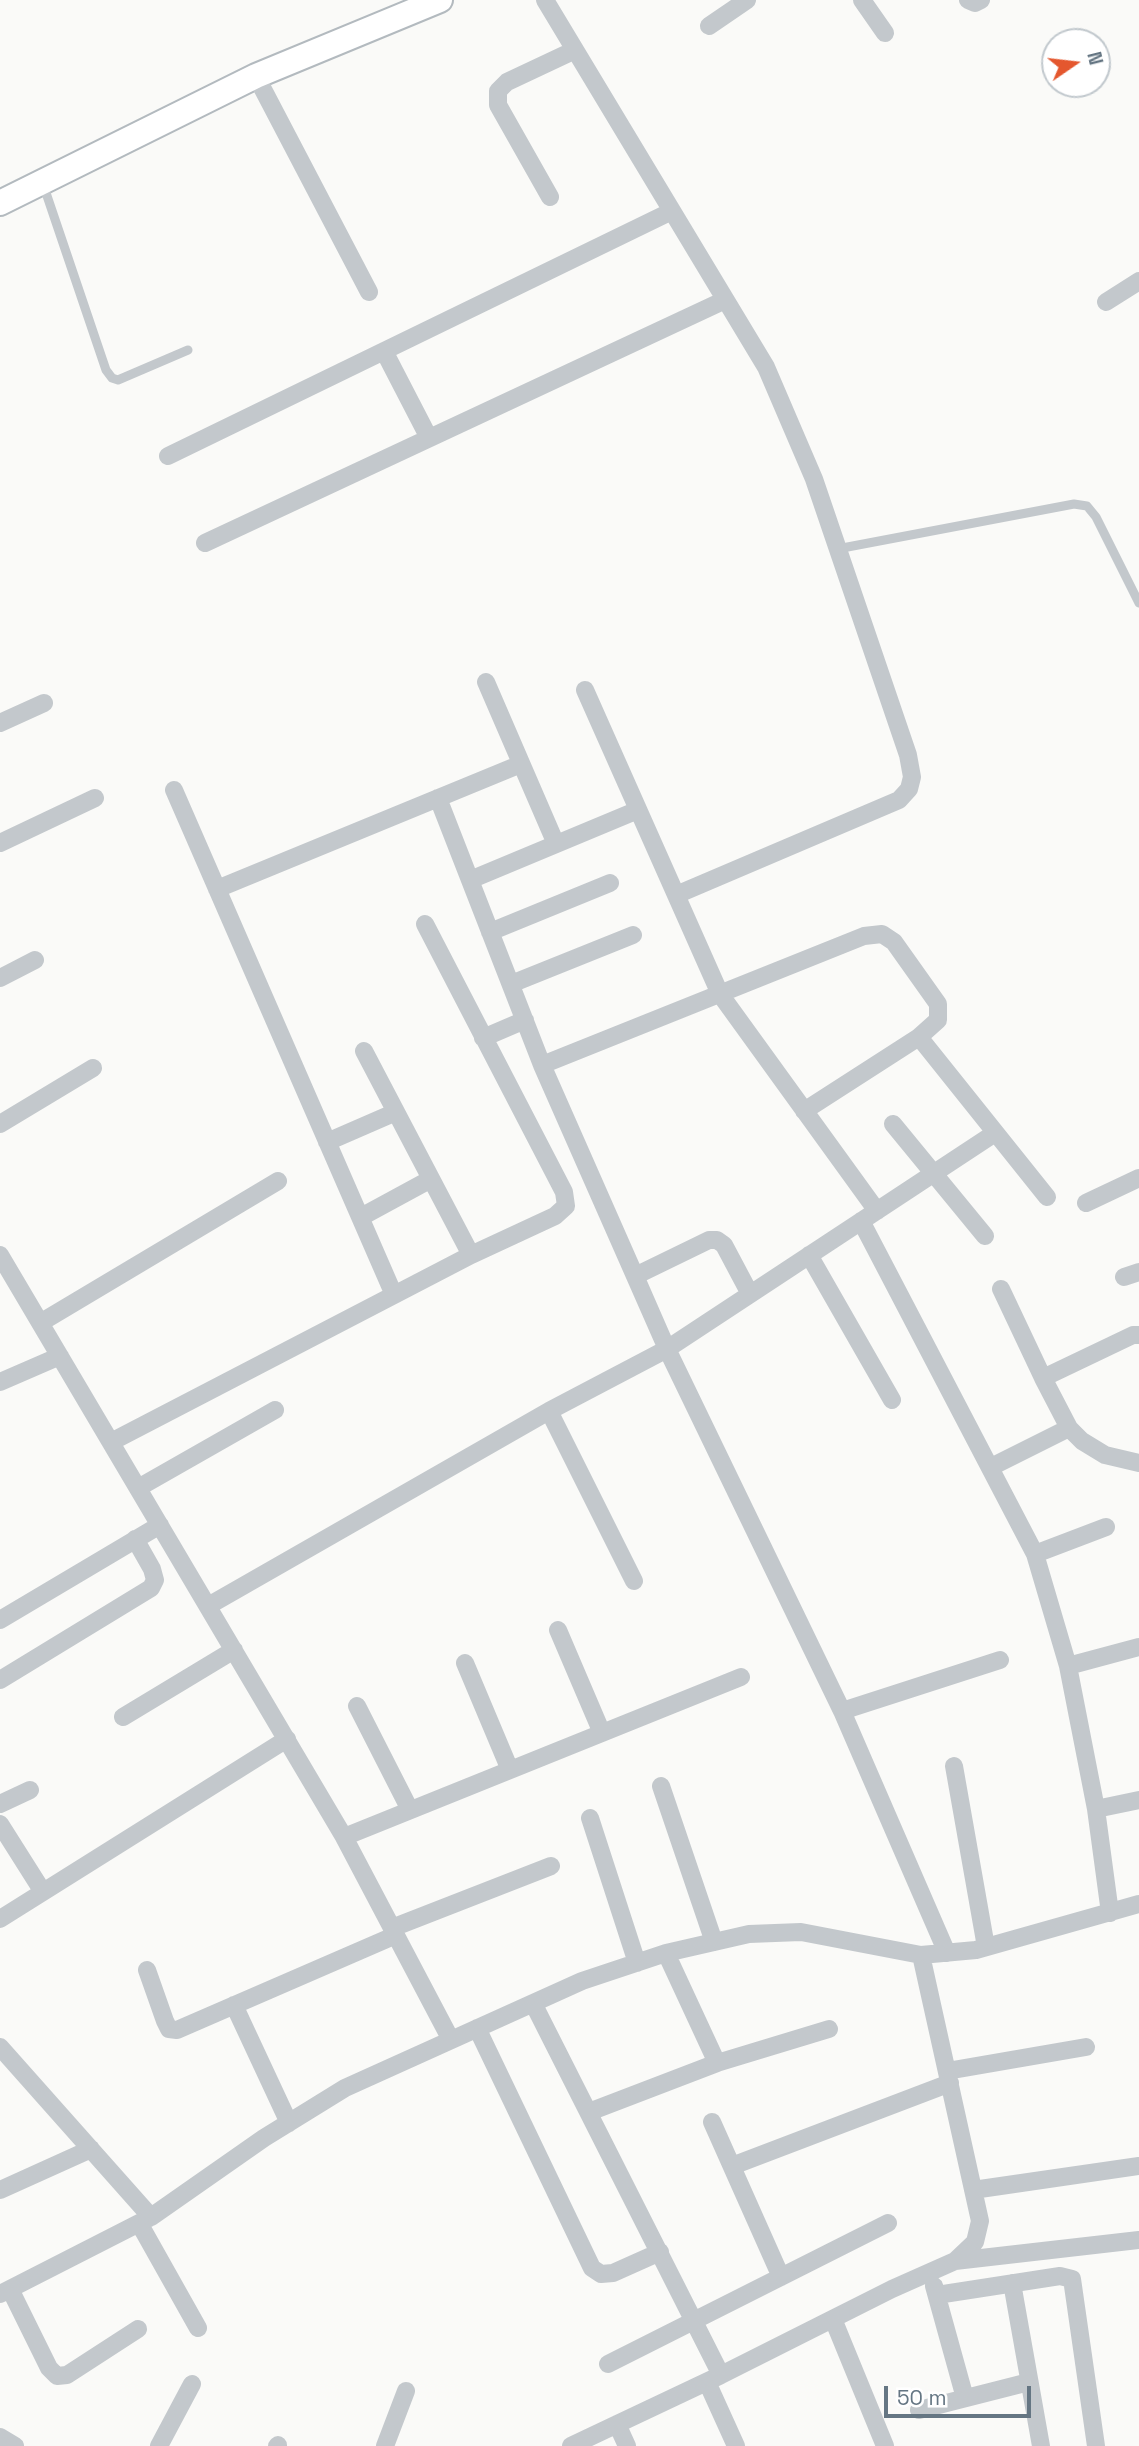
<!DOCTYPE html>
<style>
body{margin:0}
#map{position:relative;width:1139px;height:2446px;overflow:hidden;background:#fafaf8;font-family:"Space Grotesk",sans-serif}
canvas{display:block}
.north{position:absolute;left:1041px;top:28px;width:70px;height:70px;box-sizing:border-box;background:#fff;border:2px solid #c1c8cd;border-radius:50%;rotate:76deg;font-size:19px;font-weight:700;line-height:28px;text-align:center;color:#657683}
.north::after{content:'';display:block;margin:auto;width:24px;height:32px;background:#e4572e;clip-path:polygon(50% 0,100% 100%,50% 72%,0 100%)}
.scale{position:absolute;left:884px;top:2386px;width:147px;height:32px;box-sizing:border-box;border:4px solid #657683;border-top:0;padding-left:9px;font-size:21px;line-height:24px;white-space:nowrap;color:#657683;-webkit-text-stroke:5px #fff;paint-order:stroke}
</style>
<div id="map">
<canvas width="1139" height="2446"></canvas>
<div class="north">N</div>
<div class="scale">50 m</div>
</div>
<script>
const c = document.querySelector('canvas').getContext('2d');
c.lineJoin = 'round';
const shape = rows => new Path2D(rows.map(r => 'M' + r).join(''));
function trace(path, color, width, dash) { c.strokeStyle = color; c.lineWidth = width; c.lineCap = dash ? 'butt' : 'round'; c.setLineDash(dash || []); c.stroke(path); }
const lane = shape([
 [43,184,106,370,112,378,118,380,188,350],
 [837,549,1074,504,1087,506,1096,517,1139,603]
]);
const street = shape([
 [545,0,766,367,814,479,908,755,912,777,909,789,899,800,676,895],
 [862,0,885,33],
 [968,0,975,3,981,0],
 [709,26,747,0],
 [256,76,369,292],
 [550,197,498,105,498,91,507,82,575,50],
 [1106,302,1139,281],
 [384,351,429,438],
 [168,456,672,211],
 [205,543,725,300],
 [486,682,556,844],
 [585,690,720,994,877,1211],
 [0,723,44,703],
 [174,790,394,1295],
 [438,798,542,1065,635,1276,667,1349,842,1711,947,1953],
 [0,843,95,798],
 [470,880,638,810],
 [217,889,521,764],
 [490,932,610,883],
 [0,978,35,960],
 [511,984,633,935],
 [919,1037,1047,1197],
 [483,1038,525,1020],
 [364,1051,471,1255],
 [542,1065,864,936,882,934,894,942,938,1004,938,1020,919,1037,804,1111],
 [0,1124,93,1068],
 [893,1124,985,1236],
 [327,1142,396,1112],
 [1086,1203,1139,1178],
 [361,1217,431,1179],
 [861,1221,1035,1554,1068,1666,1096,1809,1110,1913],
 [0,1255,344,1837,451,2040],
 [809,1255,892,1400],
 [635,1276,709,1240,717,1240,724,1245,750,1294],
 [1124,1277,1139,1272],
 [1001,1289,1043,1378,1069,1428,1082,1441,1105,1455,1139,1463],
 [40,1323,278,1181],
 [1043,1378,1133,1335,1139,1335],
 [0,1382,60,1356],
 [549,1411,634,1581],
 [111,1442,471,1255,555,1216,566,1206,564,1192,425,924],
 [991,1467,1069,1428],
 [138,1488,275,1410],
 [1035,1554,1106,1527],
 [208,1606,549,1411,667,1349,995,1133],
 [0,1620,160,1525],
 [558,1630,602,1733],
 [465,1663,510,1770],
 [1068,1666,1139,1647],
 [0,1680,151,1588,155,1580,152,1569,135,1539],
 [357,1706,410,1810],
 [842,1711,1000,1660],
 [123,1717,234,1650],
 [954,1766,986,1947],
 [661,1786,714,1942],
 [0,1804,30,1790],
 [1096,1809,1139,1800],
 [590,1818,637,1963],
 [0,1824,43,1892],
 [344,1837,741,1677],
 [0,1919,287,1739],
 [392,1928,551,1866],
 [666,1953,717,2063],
 [147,1970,165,2021,169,2029,177,2030,396,1935],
 [533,2003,721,2375],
 [234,2005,289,2123],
 [477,2028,592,2268,601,2274,613,2273,660,2252],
 [0,2047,151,2217],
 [947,2071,1086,2047],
 [589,2112,717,2063,829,2029],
 [712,2122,781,2277],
 [732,2166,950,2083],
 [0,2190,91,2149],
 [973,2190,1139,2166],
 [139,2223,198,2328],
 [955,2261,1139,2240],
 [1012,2283,1041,2446],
 [934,2286,965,2398],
 [10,2289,49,2368,57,2376,67,2375,138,2329],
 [0,2294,151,2217,264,2138,345,2088,582,1981,666,1953,749,1934,801,1932,921,1955,976,1950,1139,1904],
 [937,2295,1060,2276,1072,2279,1096,2446],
 [833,2319,885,2446],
 [608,2364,888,2223],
 [707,2382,736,2446],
 [919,2410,1029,2382],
 [617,2424,627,2446],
 [0,2437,15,2446],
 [159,2446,192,2384],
 [277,2446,278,2445],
 [385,2446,406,2391],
 [571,2446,721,2375,892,2289,955,2261,975,2242,980,2221,921,1955]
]);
const secondary = shape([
 [0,203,256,76,440,0]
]);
trace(secondary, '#b3babf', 28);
trace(lane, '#c3c8cc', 9);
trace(street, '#c3c8cc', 18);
trace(secondary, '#fff', 24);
</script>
